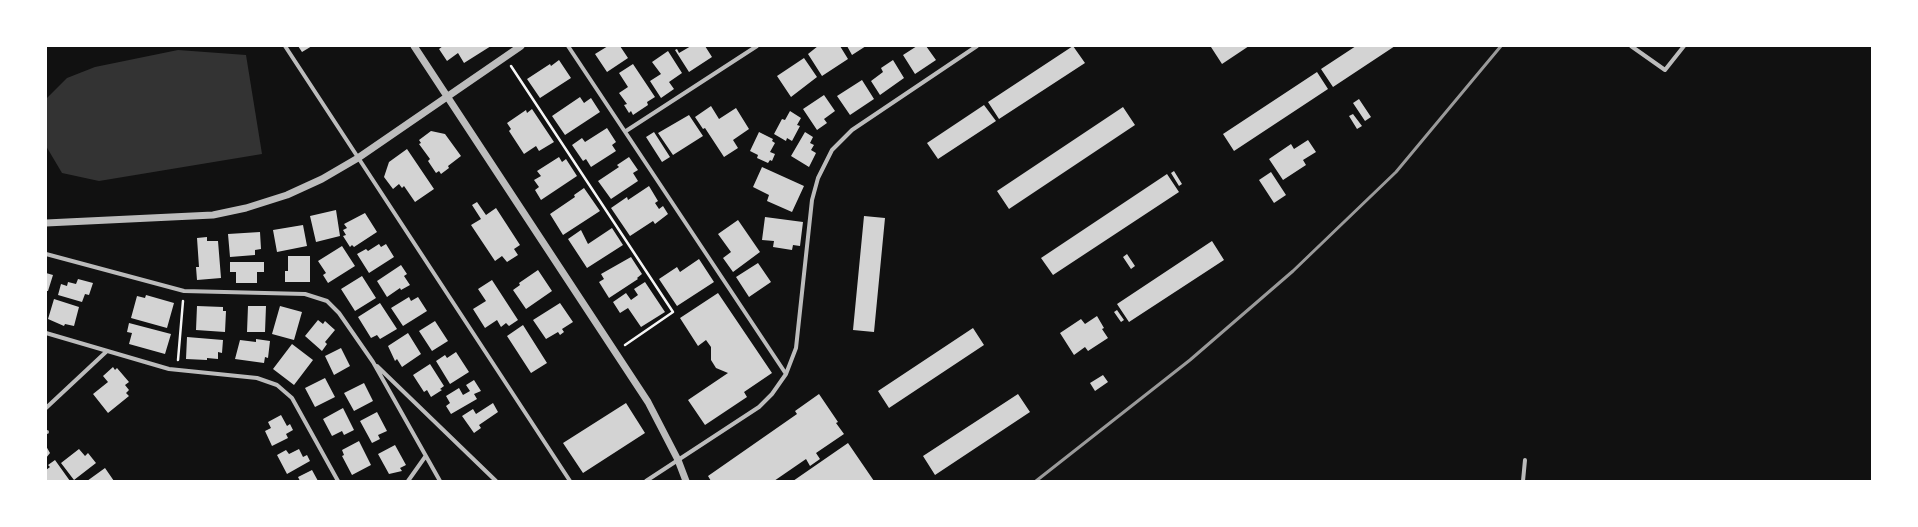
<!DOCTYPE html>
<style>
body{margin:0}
#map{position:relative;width:1918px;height:527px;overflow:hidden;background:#111;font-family:"Sofia Sans Condensed",sans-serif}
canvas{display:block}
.frame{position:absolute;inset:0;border:47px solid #fff;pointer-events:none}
</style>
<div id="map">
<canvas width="1918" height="527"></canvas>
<div class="frame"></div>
</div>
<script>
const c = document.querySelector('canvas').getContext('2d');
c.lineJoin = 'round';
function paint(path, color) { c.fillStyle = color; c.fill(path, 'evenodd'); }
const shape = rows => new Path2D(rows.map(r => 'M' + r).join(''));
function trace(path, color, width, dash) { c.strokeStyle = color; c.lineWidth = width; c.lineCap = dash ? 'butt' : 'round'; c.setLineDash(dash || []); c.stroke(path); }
const water = shape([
 [178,50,246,55,262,154,99,181,62,173,46,146,46,99,67,78,95,67]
]);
const building = shape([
 [298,46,312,46,302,52],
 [443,46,491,46,464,63,458,53,447,61,439,49],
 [608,46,620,46,628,58,607,72,595,54],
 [691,46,705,46,712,57,689,72,675,50,677,49,679,53],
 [818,46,840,46,848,59,822,76,808,54],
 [847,46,866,46,852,55],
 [917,46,926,46,936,60,915,74,903,55],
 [1073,46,1085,63,999,119,988,102],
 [1213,46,1249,46,1222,64,1211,47],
 [1356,46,1395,46,1333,87,1321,69],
 [668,51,682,73,669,82,674,89,661,98,650,81,661,74,652,62],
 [804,58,817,77,791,97,777,76],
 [559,60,571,78,540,98,527,79,550,64,551,66],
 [893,60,904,78,880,95,871,81,883,72,881,68],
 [633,64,655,97,647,102,648,105,633,115,631,111,629,113,624,105,627,104,619,93,628,87,619,73],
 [1317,72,1328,89,1234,151,1223,134],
 [862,80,874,99,850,115,837,96],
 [824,95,835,111,824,119,827,123,817,130,803,109],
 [580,97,584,103,591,98,600,112,565,135,552,116],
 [1359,99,1371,117,1365,121,1353,103],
 [984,105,996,121,938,159,927,143],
 [711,106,719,119,736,108,749,129,733,140,738,148,724,157,705,128,703,129,695,117],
 [1123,107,1135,125,1009,209,997,191],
 [532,109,554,142,539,151,536,146,524,154,509,131,511,129,507,123,526,110,527,113],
 [790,111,801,118,797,125,800,126,792,141,787,138,786,141,774,134,782,119,785,120],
 [1353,114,1362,126,1357,129,1349,116],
 [689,115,703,136,673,155,658,133],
 [607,128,616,142,612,145,616,151,591,167,586,159,583,161,572,145,582,138,585,142],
 [431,131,445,134,461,156,448,166,449,168,441,174,439,171,436,173,428,161,430,159,419,144,421,143,419,140],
 [654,132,670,157,662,162,646,137],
 [759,132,773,139,772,141,775,143,770,152,775,154,772,161,770,160,768,163,757,158,758,155,750,151],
 [805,132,813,137,810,143,814,145,811,150,816,153,809,167,791,156],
 [1308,140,1316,152,1303,160,1306,165,1283,180,1269,159,1291,144,1294,149],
 [407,149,434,189,415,202,404,186,402,188,399,184,393,189,384,177,389,162],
 [559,157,562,162,566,159,577,176,541,200,535,190,539,187,534,180,541,176,537,171],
 [629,157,638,170,633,173,638,181,611,199,598,181,619,167,617,165],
 [762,167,804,186,792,212,767,201,769,195,753,187],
 [1174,171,1182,184,1179,186,1171,173],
 [1271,172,1286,195,1274,203,1259,180],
 [1167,174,1179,192,1053,275,1041,258],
 [649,186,658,201,655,203,659,209,663,206,668,214,655,224,653,221,630,236,611,208,627,197,628,200],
 [584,188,600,211,563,235,550,214,575,197,574,195],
 [477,202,486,215,496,208,520,245,514,249,518,255,507,262,502,256,495,261,471,225,481,219,472,205],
 [336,210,340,236,316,242,310,216],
 [365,213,377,232,354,247,352,245,350,247,343,236,346,235,343,230,347,228,344,224],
 [864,216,885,218,874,332,853,330],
 [765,217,803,222,800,246,793,245,792,250,773,247,774,241,762,240],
 [738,220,760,252,733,272,723,258,731,252,718,234],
 [303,225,307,246,277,252,273,230],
 [612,228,623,245,587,268,568,239,581,230,588,244],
 [260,232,261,249,255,250,255,255,230,257,228,234],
 [207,237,207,241,218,241,221,278,197,280,196,267,199,267,197,238],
 [1212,241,1224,260,1129,322,1117,304],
 [379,244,381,247,386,244,394,257,369,273,357,254,366,249,368,251],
 [342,246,355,266,328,283,323,275,326,273,318,261],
 [1127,254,1135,266,1131,269,1123,257],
 [288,256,310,256,310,282,285,282,285,271,288,271],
 [631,257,642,274,637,278,638,279,609,298,599,282,604,279,601,274],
 [699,259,714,282,677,306,659,279,677,267,680,272],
 [230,262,264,262,264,272,257,272,257,283,236,283,236,272,230,272],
 [758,263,771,282,749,297,736,277],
 [401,265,407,274,404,276,410,285,401,290,400,288,387,297,377,281],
 [538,270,552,291,526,309,513,290,520,285,519,283],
 [46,273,53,275,48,291,46,291],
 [362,276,376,298,355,311,341,289],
 [78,279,93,283,89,295,85,294,82,302,58,295,61,284,67,286,68,282,76,284],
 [492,280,518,320,509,326,506,323,501,327,497,320,485,328,473,309,486,301,478,289],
 [645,282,665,312,641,327,628,308,620,313,613,302,626,293,631,300,638,295,634,289],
 [718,293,772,373,744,392,747,397,705,425,688,400,728,373,716,368,711,360,711,347,706,340,698,346,680,318],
 [146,295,174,303,167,328,131,318,137,296,145,298],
 [409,297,411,301,418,297,427,311,403,326,391,308],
 [54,299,79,307,74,326,65,324,64,326,48,319],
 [380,303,397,329,380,339,377,335,371,338,358,317],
 [560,303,573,322,562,329,564,332,560,335,558,332,546,339,533,320],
 [197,306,223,307,223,311,226,311,225,332,196,330],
 [248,306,266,306,265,332,247,332],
 [280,306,302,312,294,340,272,334],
 [1117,310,1124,320,1121,322,1114,312],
 [1097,316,1104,328,1102,329,1108,338,1088,351,1085,347,1074,355,1060,333,1081,319,1085,324],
 [318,320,323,324,325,321,335,330,325,342,327,344,322,351,305,336],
 [435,321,448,341,432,351,419,331],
 [129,323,171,334,165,354,129,344,132,333,127,332],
 [523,325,547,363,531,373,507,336],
 [973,328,984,345,889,408,878,391],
 [408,333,421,354,402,367,397,359,395,361,388,346],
 [187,337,223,340,222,353,218,352,218,359,207,358,207,360,186,359],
 [256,339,270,341,268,358,265,357,264,363,235,359,240,340,256,342],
 [292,344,313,360,294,385,273,369],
 [341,348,350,366,334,375,325,356],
 [456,352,469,372,450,384,436,361,445,355,447,358],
 [430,364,444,386,440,389,442,390,431,397,427,390,424,392,413,375],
 [113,367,115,370,117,368,129,382,125,385,129,390,126,393,129,396,108,413,93,394,108,382,103,376],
 [1103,375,1108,382,1095,391,1090,383],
 [325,378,335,397,315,407,305,388],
 [474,380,481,391,474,394,477,399,451,414,446,406,450,403,446,396,459,388,463,395,470,391,466,385],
 [364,383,373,401,354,411,344,393],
 [819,394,838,422,836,423,844,434,816,453,820,459,810,466,806,459,774,481,711,481,708,476,797,414,795,411],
 [1018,394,1030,412,935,475,923,456],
 [493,403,498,412,479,425,481,428,474,433,462,416,473,409,476,414],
 [626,403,645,433,583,473,563,443],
 [343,408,354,430,344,435,342,431,332,436,323,419],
 [377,412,387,431,378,435,380,439,372,443,360,421],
 [281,415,287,426,290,424,293,430,286,434,288,438,272,446,265,431,271,428,268,422],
 [359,441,371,465,352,475,342,456,344,455,342,450],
 [848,443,874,481,793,481],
 [395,445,406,465,400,468,402,471,389,474,378,454],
 [46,446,50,453,46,458],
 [79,449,85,456,88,453,96,463,74,480,61,463],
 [299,449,303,457,307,455,310,461,287,474,277,455,286,450,289,454],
 [55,460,70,481,46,481,46,470,50,467,48,465],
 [105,468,114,481,87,481],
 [312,470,318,481,300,481,298,477]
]);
const path = shape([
 [511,66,673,312,625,345],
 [178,360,183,301]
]);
const minor = shape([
 [285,46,570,481],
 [568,46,786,374],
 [1631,46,1665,70,1684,46],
 [626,131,757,46],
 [46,254,184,291,305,294,327,301,339,313,373,362,440,481],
 [46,333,169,369,257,378,277,385,292,398,338,481],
 [377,366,496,481],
 [46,408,107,351],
 [46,432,47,432],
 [408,481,425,457],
 [646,481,759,407,772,394,786,374,796,348,812,200,818,178,832,150,852,130,977,46],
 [1523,481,1525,460]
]);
const tertiary = shape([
 [414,46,648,402,678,460,686,481],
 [46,223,213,215,246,208,287,195,322,179,358,158,521,46]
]);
const rail = shape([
 [1036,481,1190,360,1293,271,1396,172,1501,46]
]);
paint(water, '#333');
paint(building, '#d3d3d3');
trace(path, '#f5f5f5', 2.5);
trace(minor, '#bcbcbc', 4);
trace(tertiary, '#bcbcbc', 7);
trace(rail, '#9a9a9a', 3);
</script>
